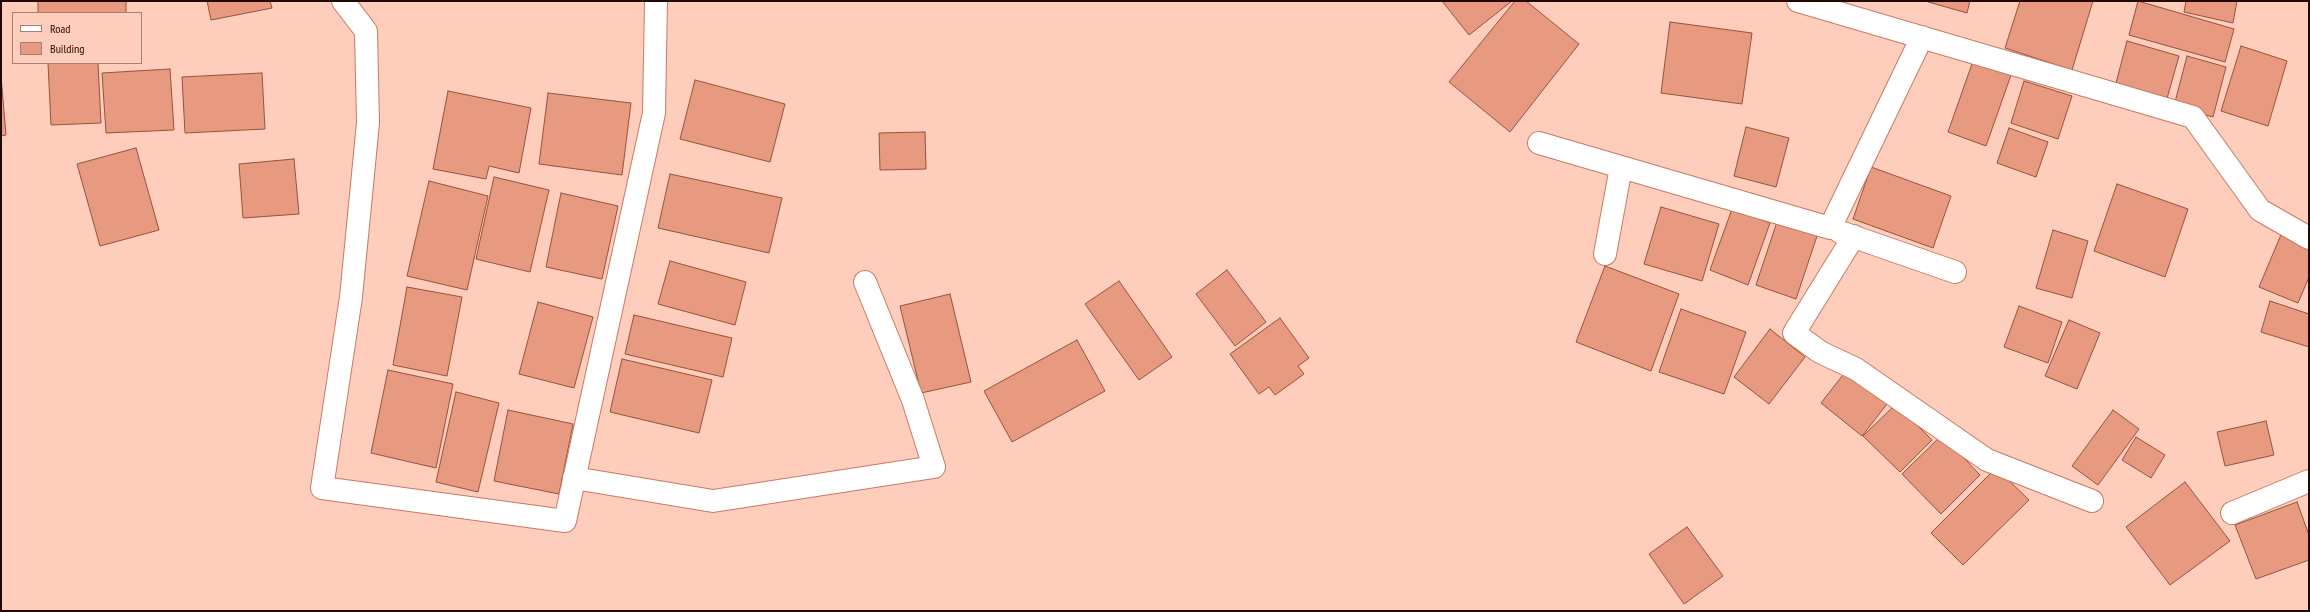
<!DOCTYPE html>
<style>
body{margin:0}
#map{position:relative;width:2310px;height:612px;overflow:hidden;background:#fecdbc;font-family:"PT Sans Narrow",sans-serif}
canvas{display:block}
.frame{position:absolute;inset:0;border:2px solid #230802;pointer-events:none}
.legend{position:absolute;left:12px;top:12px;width:130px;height:52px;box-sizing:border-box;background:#fecdbc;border:1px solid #a67e72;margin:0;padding:5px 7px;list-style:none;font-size:12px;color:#230802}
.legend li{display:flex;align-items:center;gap:8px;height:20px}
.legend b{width:20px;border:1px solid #a67e72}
</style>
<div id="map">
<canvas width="2310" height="612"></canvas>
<div class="frame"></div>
<ul class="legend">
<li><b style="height:5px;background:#fff"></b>Road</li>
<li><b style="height:11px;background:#e89a80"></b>Building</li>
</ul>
</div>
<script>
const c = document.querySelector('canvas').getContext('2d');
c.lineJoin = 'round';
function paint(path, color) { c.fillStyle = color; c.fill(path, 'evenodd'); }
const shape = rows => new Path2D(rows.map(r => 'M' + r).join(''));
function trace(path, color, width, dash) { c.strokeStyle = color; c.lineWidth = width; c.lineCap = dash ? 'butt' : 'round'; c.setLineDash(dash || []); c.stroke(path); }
const building = shape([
 [38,1,126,1,126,13,38,13,38,1],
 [207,1,270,1,272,8,211,20,207,1],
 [1442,1,1512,1,1469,35,1442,1],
 [1515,1,1526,1,1579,44,1510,132,1449,82,1515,1],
 [1925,1,1970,1,1967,13,1925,1],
 [2020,1,2093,1,2072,70,2005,48,2020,1],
 [2138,1,2234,29,2225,62,2129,35,2138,1],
 [2186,1,2237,1,2233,23,2184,12,2186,1],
 [1670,22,1752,33,1742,104,1661,93,1670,22],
 [2127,41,2179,56,2166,102,2115,87,2127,41],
 [2241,46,2287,61,2268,126,2221,111,2241,46],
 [2187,56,2226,67,2213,117,2174,106,2187,56],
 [1973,61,2011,75,1986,146,1948,132,1973,61],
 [48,63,98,63,101,123,51,125,48,63],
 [170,69,174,130,106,133,102,73,170,69],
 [262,73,265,129,185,133,182,77,262,73],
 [1,76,6,135,1,136,1,76],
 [695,80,785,104,770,162,680,139,695,80],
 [2024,81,2072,96,2058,139,2011,123,2024,81],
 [448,91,531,108,519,173,489,166,486,179,433,169,448,91],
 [548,93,631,103,622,175,539,164,548,93],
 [1746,127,1789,138,1776,187,1734,176,1746,127],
 [2009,128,2048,142,2036,177,1997,163,2009,128],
 [925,132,926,169,880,170,879,133,925,132],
 [136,148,159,230,100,246,77,164,136,148],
 [294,159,299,214,243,218,239,164,294,159],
 [1871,167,1951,196,1933,248,1853,219,1871,167],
 [670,174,782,198,769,253,658,228,670,174],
 [494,177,549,190,530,272,476,259,494,177],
 [429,181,488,196,467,290,407,276,429,181],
 [2117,184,2188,209,2165,277,2094,251,2117,184],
 [561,193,618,206,602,279,546,267,561,193],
 [1661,207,1719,224,1702,281,1644,264,1661,207],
 [1732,209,1770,223,1748,285,1710,270,1732,209],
 [1777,222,1817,236,1796,299,1756,285,1777,222],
 [2053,230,2088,241,2072,298,2036,288,2053,230],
 [2283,230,2309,241,2309,277,2298,303,2259,287,2283,230],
 [670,261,746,282,735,325,658,304,670,261],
 [1605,266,1679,294,1651,371,1576,342,1605,266],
 [1227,270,1266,322,1235,346,1196,294,1227,270],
 [1119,281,1172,357,1139,380,1085,304,1119,281],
 [407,287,462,297,447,376,393,365,407,287],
 [950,294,971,382,921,393,900,306,950,294],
 [2270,301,2309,314,2309,347,2261,332,2270,301],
 [538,302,593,317,574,388,519,374,538,302],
 [2019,306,2062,322,2048,363,2004,347,2019,306],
 [1681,309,1746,332,1724,394,1659,372,1681,309],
 [634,315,732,338,723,377,625,354,634,315],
 [1280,318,1309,358,1298,366,1304,374,1275,395,1269,387,1259,394,1230,354,1280,318],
 [2069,320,2100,333,2077,389,2045,376,2069,320],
 [1770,329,1805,357,1769,404,1734,377,1770,329],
 [1077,340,1105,391,1012,442,984,391,1077,340],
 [622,359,712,380,699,433,610,412,622,359],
 [388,370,453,384,436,468,371,453,388,370],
 [1846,371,1887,404,1862,436,1821,403,1846,371],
 [456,392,499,403,478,492,436,482,456,392],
 [1896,404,1932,440,1900,472,1863,436,1896,404],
 [508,410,573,424,559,494,494,481,508,410],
 [2113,410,2139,429,2098,485,2072,466,2113,410],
 [2266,421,2274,455,2225,466,2217,432,2266,421],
 [1942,435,1980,475,1941,514,1902,474,1942,435],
 [2136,437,2165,455,2151,478,2122,460,2136,437],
 [1996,468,2029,500,1963,565,1931,533,1996,468],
 [2185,482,2230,541,2170,585,2126,527,2185,482],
 [2297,502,2309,535,2309,560,2256,579,2235,525,2297,502],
 [1687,527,1723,576,1684,604,1649,554,1687,527]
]);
const minor = shape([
 [343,1,366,31,368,123,351,297,322,488,565,521,654,113,656,1],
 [1798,1,2193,117,2260,210,2309,238],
 [1539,143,1830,228,1922,37],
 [1840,232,1955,272],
 [1854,236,1794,333,1820,352,1856,369,1987,460,2092,501],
 [1605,254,1621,167],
 [574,478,713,501,934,467,913,400,865,282],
 [2232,513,2309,481]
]);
paint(building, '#e89a80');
trace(building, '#98513a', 1);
trace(minor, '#c67b62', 24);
trace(minor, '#fff', 22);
</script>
